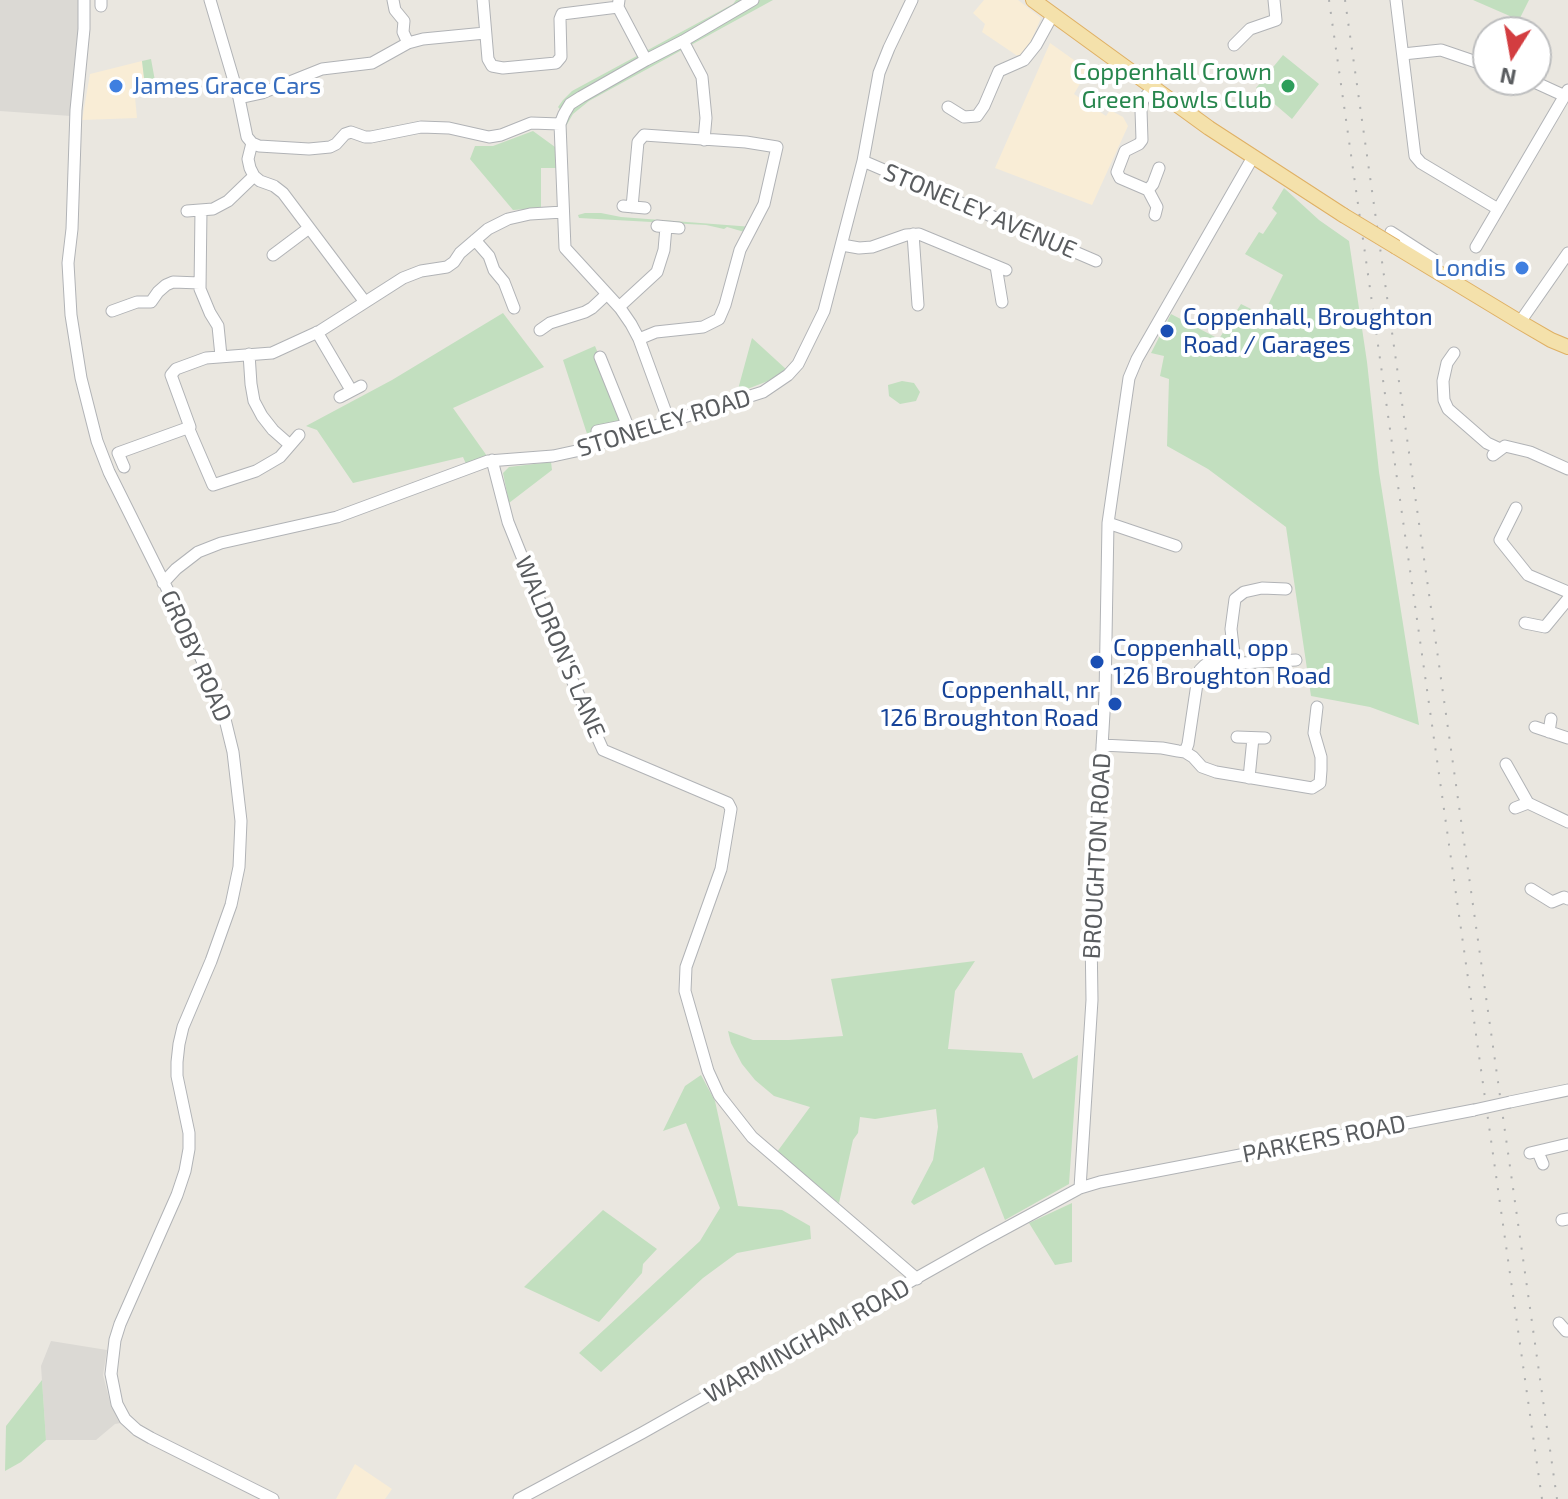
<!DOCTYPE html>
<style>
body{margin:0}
#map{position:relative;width:1568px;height:1499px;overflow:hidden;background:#eae7e0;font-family:"Exo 2",sans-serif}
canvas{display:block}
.north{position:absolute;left:1472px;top:16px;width:80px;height:80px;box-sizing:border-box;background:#fff;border:2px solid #bdbebf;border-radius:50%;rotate:191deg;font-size:22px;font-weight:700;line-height:32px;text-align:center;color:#595c5f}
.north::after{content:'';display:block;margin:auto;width:28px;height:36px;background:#d33d40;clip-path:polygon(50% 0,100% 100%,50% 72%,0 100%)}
</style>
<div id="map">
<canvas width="1568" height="1499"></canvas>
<div class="north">N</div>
</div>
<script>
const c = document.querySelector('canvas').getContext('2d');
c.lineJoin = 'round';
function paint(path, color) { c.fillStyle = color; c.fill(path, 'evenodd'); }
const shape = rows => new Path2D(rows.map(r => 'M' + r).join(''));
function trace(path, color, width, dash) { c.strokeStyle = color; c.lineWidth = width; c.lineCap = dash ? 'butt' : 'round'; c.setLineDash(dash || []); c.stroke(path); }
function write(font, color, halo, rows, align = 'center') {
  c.font = font + ' "Exo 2",sans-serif'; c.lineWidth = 8; c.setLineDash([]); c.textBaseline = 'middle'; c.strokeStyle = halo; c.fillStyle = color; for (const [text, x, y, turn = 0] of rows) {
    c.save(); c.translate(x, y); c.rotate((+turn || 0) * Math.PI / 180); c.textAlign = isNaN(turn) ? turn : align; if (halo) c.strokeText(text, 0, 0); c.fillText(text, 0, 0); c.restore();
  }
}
const commercial = shape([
 [984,0,1018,0,1041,18,1032,39,1021,56,1016,55,982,32,985,24,973,13],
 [1050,43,1088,70,1074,94,1106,116,1110,110,1123,117,1128,126,1092,205,995,168],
 [142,61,146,95,135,97,137,118,82,120,90,74],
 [355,1464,392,1489,385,1499,336,1499]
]);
const industrial = shape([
 [0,0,78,0,79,17,71,116,0,111],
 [51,1341,107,1350,103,1375,111,1406,121,1423,115,1424,96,1440,46,1440,41,1366]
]);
const green = shape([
 [736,0,773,0,589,101,573,114,566,126,568,194,564,114,558,107,563,100,572,91,733,4],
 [1473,0,1529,0,1519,20],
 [1283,55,1319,84,1292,119,1256,88],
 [151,59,157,92,146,95,142,61],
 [533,131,555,147,556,168,541,168,541,208,513,210,470,159,475,146,493,146],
 [1284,188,1319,220,1349,241,1367,362,1379,472,1419,725,1370,707,1311,696,1286,527,1208,469,1167,446,1169,379,1160,376,1164,356,1151,353,1171,314,1219,339,1241,304,1263,315,1283,275,1245,254,1259,232,1263,234,1277,213,1272,208],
 [585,213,601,213,621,217,753,227,748,233,727,227,724,229,706,225,579,218,578,215],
 [503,313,544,367,453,408,487,456,466,464,463,457,353,483,317,430,306,426,392,380],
 [752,338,787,370,768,381,737,393],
 [595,346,631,434,590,443,563,360],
 [902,381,914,383,920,392,916,401,900,404,889,396,888,385],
 [551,462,552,470,509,503,503,473,509,467],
 [975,961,955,991,948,1049,1022,1053,1033,1079,1078,1055,1069,1184,1005,1220,984,1167,914,1205,911,1202,933,1160,938,1127,936,1109,875,1119,860,1117,858,1133,853,1140,839,1203,777,1152,810,1107,774,1096,755,1080,742,1064,731,1043,728,1031,753,1040,789,1040,843,1036,831,979],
 [701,1075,715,1101,738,1206,782,1210,810,1226,811,1239,737,1253,703,1278,601,1372,579,1353,700,1241,720,1208,686,1123,663,1131,685,1086],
 [1072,1203,1072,1262,1055,1265,1029,1223],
 [603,1210,657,1249,643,1264,642,1273,599,1322,524,1287],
 [42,1380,46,1440,21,1462,5,1471,6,1426]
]);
const minor = shape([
 [84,0,84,29,76,110,72,229,68,263,71,315,81,378,97,441,109,472,198,651,222,707,233,752,241,821,239,867,231,905,211,961,183,1027,179,1044,177,1062,177,1076,189,1133,189,1149,185,1171,177,1195,120,1324,115,1340,111,1374,117,1404,125,1419,137,1430,151,1438,273,1499],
 [101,0,101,6],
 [210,0,239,98,247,137,252,143],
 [393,0,395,10,404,21,403,32,408,43],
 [483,0,488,59,492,66,503,68,556,63,561,57,560,19,562,14,618,7,619,0],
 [1396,0,1415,156,1421,163,1498,209],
 [618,7,646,60],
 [683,41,702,77,706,118,704,140],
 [1234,45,1250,29,1276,20,1274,0],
 [1403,54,1441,50,1488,66],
 [1530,80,1565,96],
 [1154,86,1143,100,1141,110,1142,140,1139,144,1125,151,1117,172,1120,178,1148,190,1157,207,1155,215],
 [239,98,262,93,322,69,372,63,408,43,423,39,485,33],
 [948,107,964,117,977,116,984,106,999,71,1024,60,1036,45,1053,14],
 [252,143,259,146,309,149,330,147,336,144,345,134,351,132,365,137,371,137,421,127,449,128,489,137,501,135,531,123,560,124],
 [252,143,248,159,250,168,254,176,260,181,274,186,283,193,365,302],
 [863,161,1096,261],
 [1148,190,1153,184,1159,168],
 [623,206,645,208],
 [632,207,638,142,644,135,746,142,777,147,764,204,740,250,725,305,719,319,703,327,656,332,639,339],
 [201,210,200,289,210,313,218,326,221,356],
 [187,211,213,209,228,201,254,176],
 [657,226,679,228],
 [1391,232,1436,261,1432,268],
 [913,234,918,305],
 [475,240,489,256,494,270,504,282,514,308],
 [842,245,859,248,872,247,906,235,919,234,1006,270],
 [1476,247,1568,90],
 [273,255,309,228],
 [996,266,1002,302],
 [619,307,657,272,664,250,666,227],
 [112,311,137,302,151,302,158,292,166,285,173,282,200,283],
 [1520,322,1568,253],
 [540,330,550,323,585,312,592,308,607,294],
 [317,332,351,390],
 [1454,353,1447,363,1443,381,1444,400,1448,409,1487,443,1500,449],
 [249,354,251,384,254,401,262,416,273,430,290,445],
 [600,357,631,434],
 [340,397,361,386],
 [669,421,639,339,631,324,620,308,565,248,560,124,564,114,570,104,581,97,646,60,683,41,753,0],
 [188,427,213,485,256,471,280,457,299,435],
 [597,431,627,425],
 [1493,455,1505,446,1530,452,1568,469],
 [492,460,508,522,565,664,603,750,728,803,731,809,721,869,686,967,685,991,708,1071,719,1095,752,1137,917,1279],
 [124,467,118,453,190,427,171,375,176,369,206,358,272,353,320,331,403,278,421,271,447,267,454,262,460,253,488,229,508,219,530,214,563,212],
 [1516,508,1500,540,1528,575,1568,592],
 [1108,523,1176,546],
 [163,583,176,569,198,552,221,543,337,517,488,461,553,456,576,451,763,392,788,375,798,364,824,311,863,161,879,73,889,48,912,0],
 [1525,623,1545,627,1568,599],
 [1235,663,1231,629,1235,599,1244,592,1262,588,1286,589],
 [1535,727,1568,738],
 [1549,732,1551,719],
 [1237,737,1265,738],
 [1102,745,1162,748,1178,751,1185,752,1193,757,1202,767,1216,772,1312,788,1320,783,1321,770,1321,757,1314,733,1317,707],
 [1185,752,1188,744,1198,677,1200,670,1205,665,1296,660],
 [1506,764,1528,803,1568,822],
 [1249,778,1253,738],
 [1515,808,1528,803],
 [1531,889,1552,902,1564,897,1568,899],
 [1510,1102,1568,1090],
 [1538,1152,1543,1164],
 [1530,1153,1568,1144],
 [1080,1188,1092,1000,1091,934,1105,696,1108,523,1129,378,1137,359,1253,157],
 [1562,1220,1568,1219],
 [1559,1323,1566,1331,1568,1331],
 [519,1499,642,1433,982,1241,1080,1188,1100,1182,1474,1110]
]);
const major = shape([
 [1033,0,1209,128,1343,215],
 [1396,247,1520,322,1551,340,1568,347]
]);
const rail = shape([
 [1329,0,1542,1499],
 [1345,0,1557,1499]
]);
const minorBridge = shape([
 [1474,1110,1510,1102]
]);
const majorBridge = shape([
 [1343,215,1396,247]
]);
const markers = [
 [116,86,8,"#3f7fe0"],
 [1288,86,8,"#2e9e5b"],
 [1522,268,8,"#3f7fe0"],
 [1167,331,8,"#1a4fb4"],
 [1097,662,8,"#1a4fb4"],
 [1115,704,8,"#1a4fb4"]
];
const leisureNames = [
 ["Coppenhall Crown",1272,72],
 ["Green Bowls Club",1272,100]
];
const shopNames = [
 ["James Grace Cars",132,86],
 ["Londis",1506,268,"right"]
];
const streetNames = [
 ["STONELEY AVENUE",980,211,23],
 ["STONELEY ROAD",664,423,-17],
 ["WALDRON'S LANE",560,647,67],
 ["GROBY ROAD",196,656,66],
 ["BROUGHTON ROAD",1097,856,-87],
 ["PARKERS ROAD",1324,1139,-11],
 ["WARMINGHAM ROAD",807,1341,-29]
];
const transitNames = [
 ["Coppenhall, Broughton",1183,317],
 ["Road / Garages",1183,345],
 ["Coppenhall, opp",1113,648],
 ["126 Broughton Road",1113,676],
 ["Coppenhall, nr",1099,690,"right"],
 ["126 Broughton Road",1099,718,"right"]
];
paint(commercial, '#f9edd6');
paint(industrial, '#dbd9d4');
paint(green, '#c2dfbf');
trace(minor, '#b1b3b6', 13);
trace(major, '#dfb064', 16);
trace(minor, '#fff', 11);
trace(major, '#f4e1ab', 14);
trace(rail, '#aeafaf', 2, [2, 10]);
trace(minorBridge, '#b1b3b6', 13, []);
trace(majorBridge, '#dfb064', 16, []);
trace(minorBridge, '#fff', 11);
trace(majorBridge, '#f4e1ab', 14);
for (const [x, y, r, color] of markers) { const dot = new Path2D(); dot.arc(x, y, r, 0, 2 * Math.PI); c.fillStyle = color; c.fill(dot); trace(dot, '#fff', 3); }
write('24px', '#27864d', '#fff', leisureNames, 'right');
write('24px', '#366cbe', '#fff', shopNames, 'left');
write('24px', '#595c5f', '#fff', streetNames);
write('24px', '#164399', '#fff', transitNames, 'left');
</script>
